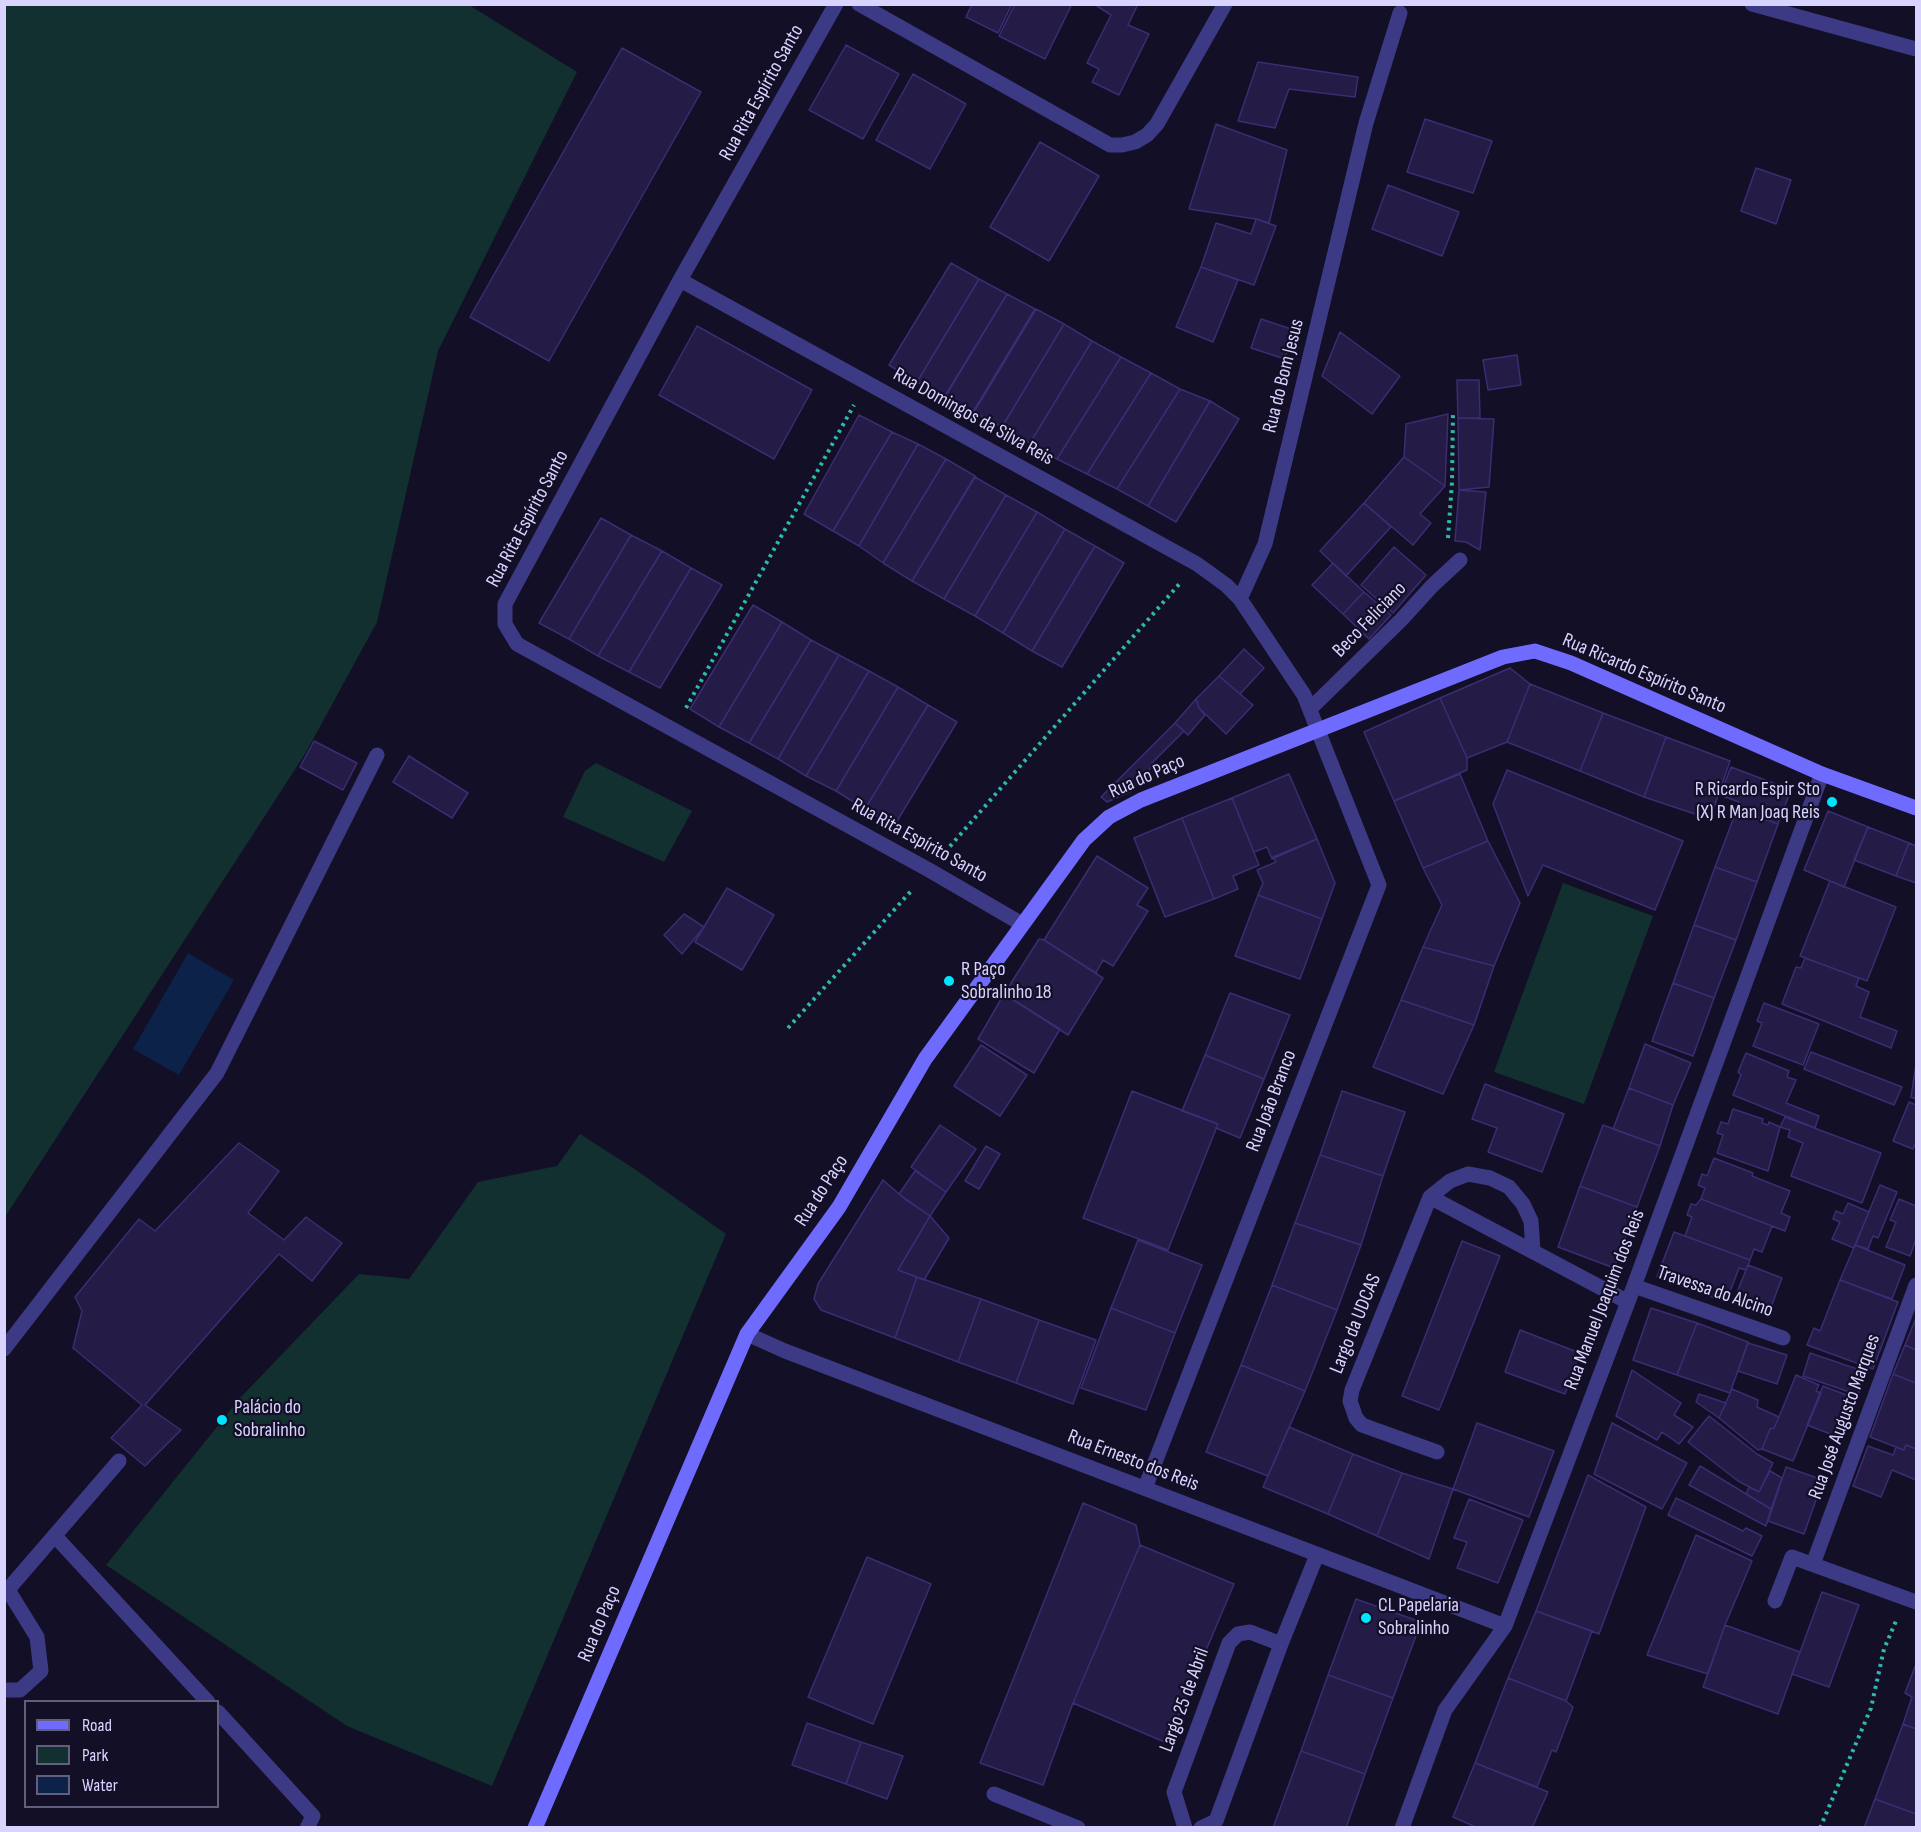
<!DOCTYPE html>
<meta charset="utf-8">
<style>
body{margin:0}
#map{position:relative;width:1921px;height:1832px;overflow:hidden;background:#130f26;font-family:"Sofia Sans Condensed",sans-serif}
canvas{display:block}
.frame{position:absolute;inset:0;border:6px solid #d9d4ff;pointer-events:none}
.legend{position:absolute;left:24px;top:1700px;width:195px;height:108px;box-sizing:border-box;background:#130f26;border:2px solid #625e7d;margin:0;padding:8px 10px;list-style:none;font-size:18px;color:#d9d4ff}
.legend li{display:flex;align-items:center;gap:12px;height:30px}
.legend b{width:30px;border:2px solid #625e7d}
</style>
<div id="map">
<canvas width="1921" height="1832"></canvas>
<div class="frame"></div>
<ul class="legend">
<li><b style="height:8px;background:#6f6bff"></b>Road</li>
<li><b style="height:16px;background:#12302f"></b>Park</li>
<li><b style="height:16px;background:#0c2248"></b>Water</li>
</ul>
</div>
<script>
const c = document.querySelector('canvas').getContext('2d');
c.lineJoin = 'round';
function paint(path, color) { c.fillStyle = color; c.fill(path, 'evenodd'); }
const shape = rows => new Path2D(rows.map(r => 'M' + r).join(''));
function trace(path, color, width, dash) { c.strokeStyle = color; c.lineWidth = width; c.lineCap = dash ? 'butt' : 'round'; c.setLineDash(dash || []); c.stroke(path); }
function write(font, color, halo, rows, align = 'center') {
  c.font = font + ' "Sofia Sans Condensed",sans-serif'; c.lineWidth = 4.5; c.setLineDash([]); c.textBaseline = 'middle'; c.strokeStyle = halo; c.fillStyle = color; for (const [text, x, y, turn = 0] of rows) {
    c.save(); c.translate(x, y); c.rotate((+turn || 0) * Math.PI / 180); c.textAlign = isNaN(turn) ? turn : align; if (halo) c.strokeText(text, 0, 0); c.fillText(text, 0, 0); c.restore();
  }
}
const green = shape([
 [5,4,469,5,577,72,438,351,377,622,305,754,5,1217],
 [596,763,692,811,664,862,563,817,585,771],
 [1563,883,1653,916,1584,1104,1494,1072],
 [580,1134,636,1170,726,1234,492,1786,347,1726,106,1565,241,1397,359,1274,409,1279,478,1182,557,1166]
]);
const water = shape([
 [188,953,234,980,179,1075,133,1049]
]);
const building = shape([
 [972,4,1012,4,998,33,966,17,972,4],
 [1015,4,1072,4,1045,59,999,36,1015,4],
 [1097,4,1138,4,1128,25,1149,34,1119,95,1092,82,1099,69,1087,63,1111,15,1097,6,1097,4],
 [846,45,899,74,863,139,809,110,846,45],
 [622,48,701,92,549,361,470,317,622,48],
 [1258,62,1358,77,1355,97,1289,89,1275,128,1238,121,1258,62],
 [913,74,966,104,930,169,876,140,913,74],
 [1425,119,1492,141,1473,193,1407,172,1425,119],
 [1216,124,1287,150,1269,223,1256,219,1189,209,1216,124],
 [1040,142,1099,176,1049,261,990,227,1040,142],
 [1756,168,1791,180,1776,224,1741,211,1756,168],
 [1388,185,1459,212,1442,256,1372,229,1388,185],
 [1256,219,1276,226,1254,285,1201,267,1216,223,1251,234,1256,219],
 [951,263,979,279,917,382,889,365,951,263],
 [1201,267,1238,280,1213,342,1176,327,1201,267],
 [979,279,1007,294,945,397,917,382,979,279],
 [1007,294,1035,309,973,412,945,396,1007,294],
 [1036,309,1064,324,1002,427,974,412,1036,309],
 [1261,319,1294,330,1285,359,1251,348,1261,319],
 [1064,324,1092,341,1030,443,1002,427,1064,324],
 [697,326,812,390,774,459,659,395,697,326],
 [1340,332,1400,376,1372,414,1322,376,1340,332],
 [1092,341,1121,357,1057,459,1030,443,1092,341],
 [1517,355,1521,385,1488,390,1483,360,1517,355],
 [1121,357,1151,373,1087,474,1057,459,1121,357],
 [1151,373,1180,389,1117,489,1087,474,1151,373],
 [1457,380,1479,380,1480,418,1458,418,1457,380],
 [1180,389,1210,401,1148,506,1117,489,1180,389],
 [1210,401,1239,419,1176,522,1148,506,1210,401],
 [1448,414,1445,486,1404,457,1406,424,1448,414],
 [859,415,892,432,833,531,804,514,859,415],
 [1458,418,1494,419,1489,487,1459,490,1458,418],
 [892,432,918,444,859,546,833,531,892,432],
 [918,444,946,459,883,563,859,546,918,444],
 [1404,457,1445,486,1420,514,1431,523,1413,545,1364,503,1404,457],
 [946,459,975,476,912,581,883,563,946,459],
 [975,477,1006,495,944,599,912,581,975,477],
 [1459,490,1486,492,1480,550,1466,542,1455,541,1459,490],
 [1006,495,1037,512,975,616,944,599,1006,495],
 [1364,503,1391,527,1346,576,1320,551,1364,503],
 [1037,512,1065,529,1003,633,975,616,1037,512],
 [601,518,631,535,569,639,539,623,601,518],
 [1065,529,1095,546,1032,651,1003,633,1065,529],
 [631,535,662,551,598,656,569,639,631,535],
 [1095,546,1124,563,1062,667,1032,651,1095,546],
 [1394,547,1426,575,1393,613,1361,585,1394,547],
 [662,551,691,568,629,672,598,656,662,551],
 [1333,563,1364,592,1343,614,1312,585,1333,563],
 [691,568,722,585,660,688,629,672,691,568],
 [1364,592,1391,615,1369,639,1343,614,1364,592],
 [753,605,782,622,719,727,690,709,753,605],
 [782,622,811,640,749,743,719,727,782,622],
 [811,640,839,655,778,759,749,743,811,640],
 [1244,649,1264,668,1240,694,1219,676,1244,649],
 [839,655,869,671,806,776,778,759,839,655],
 [1510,668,1530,684,1507,742,1467,758,1440,698,1510,668],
 [869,671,898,687,836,791,806,776,869,671],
 [1219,676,1253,705,1226,734,1199,708,1196,699,1219,676],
 [1530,684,1603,713,1580,771,1507,742,1530,684],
 [898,687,928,705,865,809,836,791,898,687],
 [1440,698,1467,758,1467,770,1394,801,1364,732,1440,698],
 [1196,699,1199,708,1205,715,1188,735,1175,723,1196,699],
 [928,705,957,722,894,826,865,809,928,705],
 [1603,713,1666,737,1644,797,1580,771,1603,713],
 [1175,723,1184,731,1152,763,1149,771,1130,792,1107,802,1101,797,1175,723],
 [1666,737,1730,761,1710,819,1644,797,1666,737],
 [314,741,357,763,343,790,300,767,314,741],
 [409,756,468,793,452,818,393,782,409,756],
 [1731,767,1781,786,1786,791,1788,798,1778,824,1737,809,1739,802,1720,795,1731,767],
 [1507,770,1683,841,1655,910,1543,865,1528,896,1493,804,1507,770],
 [1289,774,1317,839,1272,859,1267,847,1254,852,1232,798,1289,774],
 [1460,774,1488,841,1423,868,1394,801,1460,774],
 [1232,798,1259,865,1233,876,1238,889,1214,899,1182,818,1232,798],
 [1737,809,1778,824,1757,882,1715,867,1737,809],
 [1828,811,1868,827,1844,887,1804,870,1828,811],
 [1182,818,1214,899,1165,917,1134,838,1182,818],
 [1868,827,1909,843,1896,876,1854,860,1868,827],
 [1317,839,1335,883,1322,919,1258,895,1263,883,1257,870,1276,862,1273,857,1317,839],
 [1488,841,1520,903,1494,966,1423,947,1442,905,1423,868,1488,841],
 [1909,843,1916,846,1916,883,1896,876,1909,843],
 [1097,856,1148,888,1137,905,1148,911,1113,966,1103,960,1096,973,1044,940,1097,856],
 [1715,867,1757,882,1736,940,1694,925,1715,867],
 [1830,881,1896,907,1867,981,1800,956,1830,881],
 [727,888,774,915,742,970,695,942,727,888],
 [1258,895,1322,919,1300,979,1235,956,1258,895],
 [684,914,704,927,682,954,664,935,684,914],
 [1694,925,1736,940,1714,998,1673,983,1694,925],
 [1039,939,1044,940,1103,978,1068,1035,1004,994,1039,939],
 [1423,947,1494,966,1474,1025,1401,1000,1423,947],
 [1805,958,1859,978,1856,986,1869,992,1860,1017,1897,1031,1891,1048,1782,1004,1796,967,1801,968,1805,958],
 [1673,983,1714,998,1693,1056,1652,1041,1673,983],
 [1230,993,1290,1015,1264,1079,1205,1055,1230,993],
 [1004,994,1060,1029,1034,1073,978,1039,1004,994],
 [1401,1000,1474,1025,1443,1094,1373,1067,1401,1000],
 [1764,1003,1819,1024,1803,1065,1753,1046,1762,1023,1757,1021,1764,1003],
 [1645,1044,1691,1063,1673,1105,1629,1088,1645,1044],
 [981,1045,1027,1075,1000,1116,954,1086,981,1045],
 [1811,1052,1902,1087,1894,1105,1804,1069,1811,1052],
 [1746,1053,1789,1071,1787,1077,1796,1080,1786,1103,1819,1116,1815,1128,1733,1095,1741,1075,1738,1072,1746,1053],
 [1205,1055,1264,1079,1240,1138,1216,1128,1218,1124,1182,1111,1205,1055],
 [1916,1064,1916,1099,1911,1097,1916,1064],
 [1485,1084,1564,1114,1542,1172,1488,1152,1497,1128,1472,1119,1485,1084],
 [1629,1088,1673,1105,1660,1146,1613,1129,1629,1088],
 [1132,1091,1218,1124,1168,1250,1083,1218,1132,1091],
 [1342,1091,1405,1112,1383,1176,1320,1155,1342,1091],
 [1909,1102,1916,1105,1916,1142,1913,1149,1893,1141,1909,1102],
 [1733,1109,1763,1119,1762,1123,1768,1125,1769,1122,1780,1127,1768,1171,1717,1153,1723,1135,1717,1133,1721,1122,1728,1124,1733,1109],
 [1785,1117,1881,1153,1862,1203,1791,1176,1803,1143,1788,1137,1790,1130,1780,1127,1785,1117],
 [940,1125,976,1149,946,1192,911,1167,940,1125],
 [1603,1125,1660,1146,1637,1207,1580,1186,1603,1125],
 [239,1143,279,1171,248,1213,284,1240,306,1217,342,1243,312,1281,279,1254,145,1405,181,1430,145,1466,111,1438,142,1405,73,1348,82,1311,75,1297,139,1219,155,1231,239,1143],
 [986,1146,1000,1154,979,1189,965,1181,986,1146],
 [1320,1155,1383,1176,1361,1245,1295,1223,1320,1155],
 [1714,1158,1753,1173,1752,1176,1790,1191,1781,1213,1790,1217,1785,1231,1701,1199,1705,1188,1698,1185,1702,1174,1707,1176,1714,1158],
 [915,1171,946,1192,930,1216,899,1194,915,1171],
 [883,1180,906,1200,930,1216,898,1270,917,1277,895,1338,821,1310,814,1299,818,1284,883,1180],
 [1880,1185,1897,1192,1878,1238,1873,1236,1868,1249,1855,1245,1880,1185],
 [1580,1186,1637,1207,1614,1268,1558,1247,1580,1186],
 [1701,1199,1772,1226,1762,1252,1754,1249,1750,1260,1685,1236,1692,1217,1687,1215,1691,1204,1696,1205,1701,1199],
 [1899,1199,1916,1206,1916,1239,1910,1256,1886,1247,1896,1222,1890,1220,1899,1199],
 [1848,1203,1869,1212,1854,1248,1832,1239,1840,1222,1833,1219,1836,1211,1843,1214,1848,1203],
 [930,1216,949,1238,924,1280,898,1270,930,1216],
 [1295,1223,1361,1245,1337,1310,1272,1285,1295,1223],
 [1674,1232,1750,1260,1746,1270,1739,1268,1726,1302,1657,1277,1674,1232],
 [1138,1240,1202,1265,1175,1333,1111,1308,1138,1240],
 [1462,1241,1500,1256,1439,1410,1402,1396,1462,1241],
 [1855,1245,1905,1265,1892,1299,1840,1280,1855,1245],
 [1748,1265,1782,1278,1768,1315,1733,1302,1748,1265],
 [917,1277,981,1299,958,1362,895,1338,917,1277],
 [1840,1280,1898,1302,1873,1369,1807,1345,1814,1328,1820,1331,1840,1280],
 [1272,1285,1337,1310,1305,1391,1241,1365,1272,1285],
 [981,1299,1039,1320,1016,1383,958,1362,981,1299],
 [1111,1308,1175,1333,1146,1410,1081,1388,1111,1308],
 [1651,1308,1697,1323,1677,1375,1633,1360,1651,1308],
 [1916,1318,1916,1350,1905,1345,1916,1318],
 [1039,1320,1096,1340,1073,1404,1016,1383,1039,1320],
 [1697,1323,1748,1342,1730,1393,1677,1375,1697,1323],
 [1520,1330,1580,1353,1565,1394,1505,1372,1520,1330],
 [1748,1343,1787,1355,1777,1384,1738,1371,1748,1343],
 [1905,1345,1916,1350,1916,1383,1893,1374,1905,1345],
 [1810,1353,1866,1372,1858,1395,1803,1376,1810,1353],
 [1241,1365,1305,1391,1268,1476,1206,1452,1241,1365],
 [1632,1370,1681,1403,1674,1415,1693,1427,1679,1444,1662,1432,1657,1440,1616,1416,1632,1370],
 [1893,1374,1916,1383,1916,1449,1906,1445,1904,1450,1870,1437,1893,1374],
 [1796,1375,1819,1385,1816,1391,1821,1393,1793,1461,1762,1449,1770,1429,1774,1428,1779,1417,1796,1375],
 [1823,1386,1854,1398,1838,1437,1807,1425,1823,1386],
 [1732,1389,1758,1400,1757,1407,1779,1417,1774,1428,1770,1429,1762,1449,1758,1450,1719,1418,1732,1389],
 [1699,1394,1726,1403,1719,1418,1696,1402,1699,1394],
 [1709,1416,1757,1454,1773,1463,1759,1492,1738,1481,1688,1442,1709,1416],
 [1477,1423,1554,1451,1529,1517,1453,1489,1477,1423],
 [1612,1423,1687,1463,1662,1509,1594,1474,1612,1423],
 [1289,1427,1353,1454,1328,1514,1263,1487,1289,1427],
 [1906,1445,1916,1449,1916,1480,1892,1470,1881,1497,1853,1486,1868,1446,1893,1455,1896,1447,1904,1450,1906,1445],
 [1353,1454,1402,1473,1377,1536,1328,1514,1353,1454],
 [1700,1466,1771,1509,1766,1526,1689,1485,1700,1466],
 [1786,1467,1823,1480,1804,1534,1768,1521,1786,1467],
 [1770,1471,1782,1478,1771,1509,1746,1494,1749,1487,1759,1492,1770,1471],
 [1402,1473,1453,1489,1429,1559,1377,1536,1402,1473],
 [1588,1475,1646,1507,1599,1634,1536,1611,1588,1475],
 [1676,1498,1743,1531,1746,1528,1762,1536,1752,1556,1668,1515,1676,1498],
 [1469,1499,1523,1520,1498,1583,1457,1568,1467,1542,1454,1538,1469,1499],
 [1083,1503,1136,1525,1140,1545,1073,1703,1043,1785,980,1763,1083,1503],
 [1696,1535,1752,1561,1725,1625,1708,1674,1647,1655,1696,1535],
 [1140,1545,1234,1584,1167,1743,1073,1703,1140,1545],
 [867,1557,931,1584,873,1724,808,1697,867,1557],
 [1822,1592,1859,1605,1829,1687,1792,1674,1822,1592],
 [1356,1599,1421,1622,1393,1698,1328,1675,1356,1599],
 [1536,1611,1592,1631,1566,1701,1508,1678,1536,1611],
 [1725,1625,1800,1652,1778,1714,1703,1687,1725,1625],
 [1916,1664,1916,1729,1903,1724,1912,1697,1905,1693,1916,1664],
 [1328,1675,1393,1698,1365,1774,1301,1751,1328,1675],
 [1508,1678,1566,1701,1573,1707,1556,1752,1552,1750,1537,1787,1475,1763,1508,1678],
 [807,1723,861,1742,846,1784,792,1765,807,1723],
 [1903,1724,1916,1729,1916,1814,1875,1799,1903,1724],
 [861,1742,903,1756,887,1799,846,1784,861,1742],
 [1301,1751,1365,1774,1346,1828,1273,1828,1301,1751],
 [1475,1763,1548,1792,1532,1828,1478,1828,1453,1817,1475,1763],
 [1875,1799,1916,1814,1916,1828,1864,1828,1875,1799]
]);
const path = shape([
 [1448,538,1452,482,1453,413],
 [686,708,854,405],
 [945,852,1181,582],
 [788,1028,912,890],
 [1820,1828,1871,1708,1884,1649,1896,1621]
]);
const lane = shape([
 [4,1349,217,1073,377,755],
 [55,1536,208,1702],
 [4,1594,119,1461],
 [4,1690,20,1690,41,1671,37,1637,8,1590],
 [218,1712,313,1816,307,1828]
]);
const street = shape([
 [836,4,680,280,505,604,505,624,517,644,929,870,1022,924],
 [859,4,1110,145,1122,145,1135,142,1147,135,1157,124,1225,4],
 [1752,4,1916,49],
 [680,280,1197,564,1226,585,1240,599,1304,695,1379,885,1145,1488],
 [1240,599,1265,544,1366,123,1400,13],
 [1310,709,1401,620,1432,586,1460,560],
 [1430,1197,1450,1181,1468,1174,1490,1178,1509,1187,1523,1204,1531,1221,1533,1251],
 [1634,1286,1783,1338],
 [747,1334,785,1351,1505,1626],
 [1437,1452,1362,1425,1356,1418,1350,1401,1352,1390,1430,1197,1628,1302],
 [1813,1564,1916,1285],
 [1775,1601,1792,1557,1916,1602],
 [994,1794,1078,1828],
 [1185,1828,1174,1792,1229,1643,1238,1634,1250,1632,1281,1644],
 [1201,1828,1216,1821,1281,1644,1317,1555],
 [1402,1828,1445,1710,1505,1626,1634,1286,1822,774]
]);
const secondary = shape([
 [535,1828,747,1334,839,1207,925,1059,1084,840,1109,817,1141,800,1503,657,1535,651,1571,663,1822,774,1916,808]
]);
const markers = [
 [1832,802,6,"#00e5ff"],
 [949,981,6,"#00e5ff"],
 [222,1420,6,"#00e5ff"],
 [1366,1618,6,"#00e5ff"]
];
const streetNames = [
 ["Rua Rita Espírito Santo",762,93,-61],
 ["Rua do Bom Jesus",1284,376,-76],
 ["Rua Domingos da Silva Reis",973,417,29],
 ["Rua Rita Espírito Santo",528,519,-62],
 ["Beco Feliciano",1370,620,-46],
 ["Rua Ricardo Espírito Santo",1644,674,23],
 ["Rua do Paço",1147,777,-24],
 ["Rua Rita Espírito Santo",919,841,29],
 ["Rua João Branco",1272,1101,-69],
 ["Rua do Paço",822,1191,-57],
 ["Travessa do Alcino",1715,1292,19],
 ["Rua Manuel Joaquim dos Reis",1605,1300,-69],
 ["Largo da UDCAS",1356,1324,-68],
 ["Rua José Augusto Marques",1845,1417,-70],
 ["Rua Ernesto dos Reis",1133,1461,21],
 ["Rua do Paço",600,1624,-67],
 ["Largo 25 de Abril",1185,1700,-70]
];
const poiNames = [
 ["R Ricardo Espir Sto",1820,790,"right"],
 ["(X) R Man Joaq Reis",1820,813,"right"],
 ["R Paço",961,970],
 ["Sobralinho 18",961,993],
 ["Palácio do",234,1408],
 ["Sobralinho",234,1431],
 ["CL Papelaria",1378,1606],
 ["Sobralinho",1378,1629]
];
paint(green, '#12302f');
paint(water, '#0c2248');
paint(building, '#241b47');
trace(building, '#3b2d73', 1.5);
trace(path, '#2fb8b0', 4, [3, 4.5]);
trace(lane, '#3d3a85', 15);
trace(street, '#3d3a85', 15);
trace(secondary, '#6f6bff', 15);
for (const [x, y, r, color] of markers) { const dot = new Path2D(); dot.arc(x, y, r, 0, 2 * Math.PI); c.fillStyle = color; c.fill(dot); trace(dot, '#130f26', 2); }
write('20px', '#d9d4ff', '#130f26', streetNames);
write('20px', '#d9d4ff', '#130f26', poiNames, 'left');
</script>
